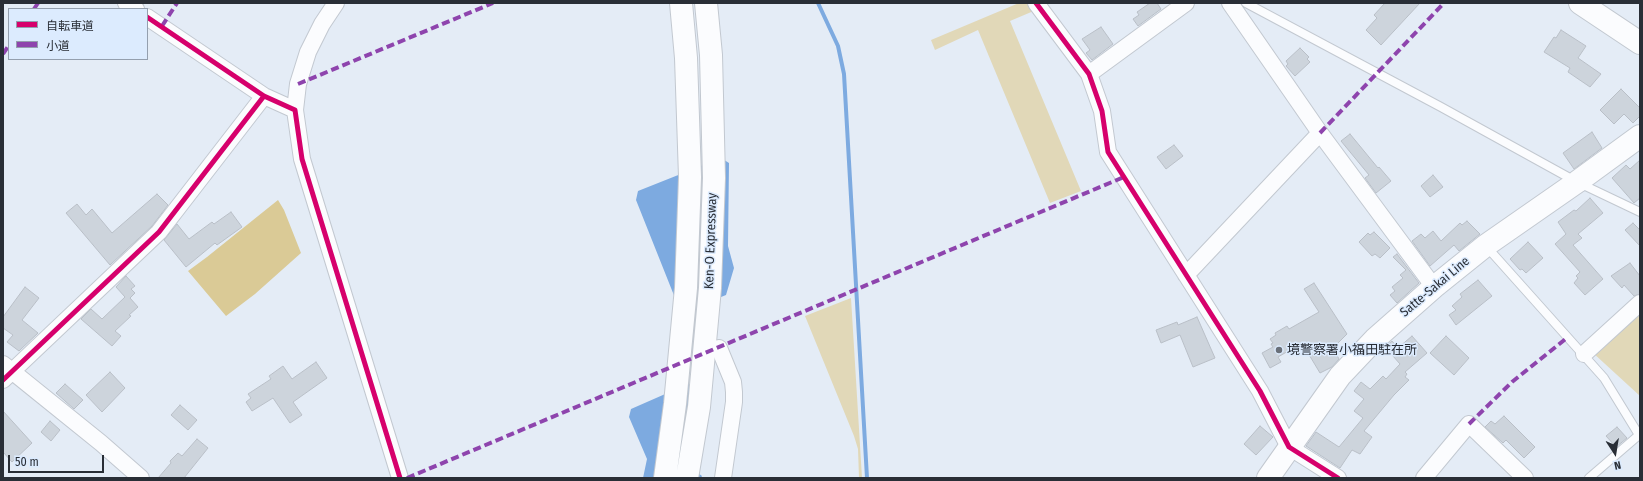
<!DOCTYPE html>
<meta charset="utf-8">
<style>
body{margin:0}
#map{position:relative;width:1643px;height:481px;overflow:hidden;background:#e4ecf6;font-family:"Fira Sans Condensed","Noto Sans JP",sans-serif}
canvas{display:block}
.frame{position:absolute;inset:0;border:4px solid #292e36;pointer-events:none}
.legend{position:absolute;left:8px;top:8px;width:140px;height:52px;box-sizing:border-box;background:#dcebfe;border:1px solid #949fae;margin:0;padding:5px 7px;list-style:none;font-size:12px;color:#292e36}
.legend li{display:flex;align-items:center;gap:8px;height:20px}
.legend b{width:20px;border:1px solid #949fae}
.north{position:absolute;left:1595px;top:433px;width:40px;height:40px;-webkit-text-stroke:3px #dcebfe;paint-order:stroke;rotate:168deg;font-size:11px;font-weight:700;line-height:16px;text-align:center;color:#292e36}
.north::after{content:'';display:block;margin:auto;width:14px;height:18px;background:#292e36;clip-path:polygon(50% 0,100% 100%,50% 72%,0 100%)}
.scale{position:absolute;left:8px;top:455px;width:96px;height:18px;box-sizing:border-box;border:2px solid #292e36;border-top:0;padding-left:5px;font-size:12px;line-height:14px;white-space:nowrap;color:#292e36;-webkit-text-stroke:3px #dcebfe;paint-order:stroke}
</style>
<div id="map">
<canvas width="1643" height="481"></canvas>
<div class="frame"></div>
<ul class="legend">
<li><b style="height:5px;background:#d6006c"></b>自転車道</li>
<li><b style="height:5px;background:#8e44ad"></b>小道</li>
</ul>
<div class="north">N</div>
<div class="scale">50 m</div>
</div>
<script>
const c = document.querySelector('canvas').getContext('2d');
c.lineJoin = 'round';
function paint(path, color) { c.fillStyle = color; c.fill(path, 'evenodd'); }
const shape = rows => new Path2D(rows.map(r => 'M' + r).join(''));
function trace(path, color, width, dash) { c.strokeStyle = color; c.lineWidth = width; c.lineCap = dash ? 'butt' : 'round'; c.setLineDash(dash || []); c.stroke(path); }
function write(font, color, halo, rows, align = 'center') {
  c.font = font + ' "Fira Sans Condensed","Noto Sans JP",sans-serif'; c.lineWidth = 3; c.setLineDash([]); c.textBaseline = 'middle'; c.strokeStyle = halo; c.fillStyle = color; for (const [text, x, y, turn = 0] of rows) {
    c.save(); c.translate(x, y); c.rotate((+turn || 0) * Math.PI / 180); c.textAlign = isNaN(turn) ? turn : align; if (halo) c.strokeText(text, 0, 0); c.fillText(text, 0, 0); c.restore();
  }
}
const green = shape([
 [1019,3,1029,3,1036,10,1010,21,1081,191,1050,203,978,30,935,50,931,40],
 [851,298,862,478,859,478,858,449,854,436,805,316],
 [1640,308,1640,396,1592,352]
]);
const forest = shape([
 [278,200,284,210,301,253,255,294,226,316,188,271,207,257]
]);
const water = shape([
 [721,158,729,163,728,246,734,268,726,295,681,313,636,200,638,191],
 [688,384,696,387,694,470,702,476,701,478,643,478,647,459,629,417,631,409]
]);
const stream = shape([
 [818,3,838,46,844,74,867,478]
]);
const building = shape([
 [1150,3,1157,3,1161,9,1138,26,1133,19,1139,15,1137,12,1150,3],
 [1385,3,1420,3,1381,45,1366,30,1377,18,1374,15,1385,3],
 [1101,27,1113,44,1092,60,1086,53,1090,50,1082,39,1101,27],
 [1561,30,1586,46,1578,58,1601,74,1590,87,1568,72,1570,68,1544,52,1554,37,1556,38,1561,30],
 [1300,48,1309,57,1307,59,1310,62,1295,76,1286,66,1288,64,1286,61,1300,48],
 [1621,89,1640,108,1640,116,1633,123,1624,114,1614,124,1600,110,1621,89],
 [1592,132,1602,148,1574,169,1563,153,1592,132],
 [1350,134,1378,168,1379,167,1391,181,1376,193,1365,178,1369,175,1341,141,1350,134],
 [1174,145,1183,156,1166,169,1157,157,1174,145],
 [1640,160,1640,198,1634,203,1612,178,1626,165,1630,169,1640,160],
 [1433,175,1443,187,1430,197,1421,186,1433,175],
 [157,194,168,205,152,226,110,265,66,213,77,204,86,215,92,209,112,233,157,194],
 [1590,198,1603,213,1578,234,1582,238,1573,245,1603,279,1585,295,1574,283,1578,278,1576,276,1580,272,1555,244,1566,234,1558,222,1574,210,1576,211,1590,198],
 [231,212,242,227,217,245,215,243,186,267,164,240,177,224,189,239,212,222,214,224,231,212],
 [1467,221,1480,234,1459,251,1454,245,1430,266,1412,241,1421,234,1425,238,1433,231,1441,241,1460,223,1462,225,1467,221],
 [1633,223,1640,230,1640,246,1625,230,1633,223],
 [1374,232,1390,248,1380,258,1375,254,1372,256,1359,242,1368,233,1370,235,1374,232],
 [1528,242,1543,258,1526,273,1522,269,1520,270,1510,259,1528,242],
 [1397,254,1419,283,1397,303,1390,295,1395,291,1392,287,1403,278,1400,275,1406,270,1393,257,1397,254],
 [1630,263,1640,276,1640,294,1634,296,1624,285,1622,288,1611,276,1630,263],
 [126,276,135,286,131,289,135,293,130,298,138,307,129,315,131,316,115,331,121,336,112,346,81,319,91,309,102,319,125,297,116,287,126,276],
 [1478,280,1492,296,1456,325,1449,315,1456,310,1452,306,1462,297,1460,294,1478,280],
 [1314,283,1347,334,1333,348,1339,359,1332,367,1320,373,1302,343,1278,357,1281,362,1270,368,1262,353,1273,347,1271,344,1273,343,1270,339,1276,335,1275,333,1287,326,1289,329,1319,312,1304,289,1314,283],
 [25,287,39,298,22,320,38,333,19,351,7,342,13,335,3,328,3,317,25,287],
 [1197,317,1215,358,1193,367,1180,335,1161,343,1156,330,1177,322,1178,325,1197,317],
 [1412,336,1427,353,1405,372,1407,374,1405,377,1409,380,1394,395,1364,431,1372,437,1360,454,1352,450,1340,468,1306,446,1316,432,1339,447,1363,418,1354,411,1364,399,1354,391,1361,382,1370,389,1383,376,1386,379,1400,364,1385,347,1392,341,1398,348,1412,336],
 [1446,336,1469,358,1454,375,1430,353,1446,336],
 [316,362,327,378,293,402,302,415,290,423,273,398,252,411,246,402,251,398,248,394,271,379,269,376,283,366,292,379,316,362],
 [110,372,125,388,102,412,86,395,110,372],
 [65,384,83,400,74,409,56,393,65,384],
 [180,405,197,420,188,430,171,415,180,405],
 [3,411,32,443,12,462,3,452,3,411],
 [1504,416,1535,447,1524,458,1506,440,1503,443,1485,427,1491,421,1495,424,1504,416],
 [50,421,60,430,51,441,41,432,50,421],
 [1260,426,1273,437,1256,455,1244,444,1260,426],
 [1617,427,1627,438,1616,447,1606,436,1617,427],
 [197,439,208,448,184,478,158,478,171,463,170,461,178,453,182,456,197,439]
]);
const service = shape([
 [1246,3,1441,107,1577,182,1640,212],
 [1486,246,1604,378,1639,435,1589,478]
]);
const minor = shape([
 [126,3,136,9],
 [1036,3,1089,74,1102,111,1108,152,1260,391,1289,447,1338,478],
 [1230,3,1320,133,1434,287],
 [147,17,264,96,295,110,302,159,400,478],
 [1089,74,1186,3],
 [295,110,298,84,308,52,322,24,336,3],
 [1186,275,1320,133],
 [719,348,733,382,734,392,734,402,723,478],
 [1584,354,1640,303],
 [3,364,101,443,141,478],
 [3,380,159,232,264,96],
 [1424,478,1469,424,1525,478]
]);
const secondary = shape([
 [1580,3,1640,43],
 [1268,478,1340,376,1375,339,1434,287,1485,246,1577,182,1640,136]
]);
const motorway = shape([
 [665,478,675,404,686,288,690,177,686,58,681,3],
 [687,478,699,407,710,288,714,178,711,55,706,3]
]);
const quiet = shape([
 [34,9,38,3],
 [162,26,177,3],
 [3,54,9,45],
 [298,84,493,3],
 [1320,133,1444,3],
 [1469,424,1512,382,1568,337],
 [407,478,1124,177]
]);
const cycleway = shape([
 [1036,3,1089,74,1102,111,1108,152,1260,391,1289,447,1338,478],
 [147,17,264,96,295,110,302,159,400,478],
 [3,380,159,232,264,96]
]);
const markers = [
 [1279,350,4,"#6a7079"]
];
const streetNames = [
 ["Ken-O Expressway",711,241,-88],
 ["Satte-Sakai Line",1435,287,-40]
];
const poiNames = [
 ["境警察署小福田駐在所",1287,350]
];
paint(green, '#e1d8b8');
paint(forest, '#daca96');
paint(water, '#7daae0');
trace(stream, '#7daae0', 4);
paint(building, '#cdd4dc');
trace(building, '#b9bfc7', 1);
trace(service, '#c2c8d0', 10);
trace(minor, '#c2c8d0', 18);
trace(secondary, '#c2c8d0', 24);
trace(motorway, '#c2c8d0', 24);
trace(service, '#fbfcfe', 8);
trace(minor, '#fbfcfe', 16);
trace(secondary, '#fbfcfe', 22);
trace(motorway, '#fbfcfe', 22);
trace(quiet, '#8e44ad', 4, [8, 4]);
trace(cycleway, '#d6006c', 5);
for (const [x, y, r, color] of markers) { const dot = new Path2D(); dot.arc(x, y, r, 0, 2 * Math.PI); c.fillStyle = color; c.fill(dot); trace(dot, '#dcebfe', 1.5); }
write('13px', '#292e36', '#dcebfe', streetNames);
write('13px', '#292e36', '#dcebfe', poiNames, 'left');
</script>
